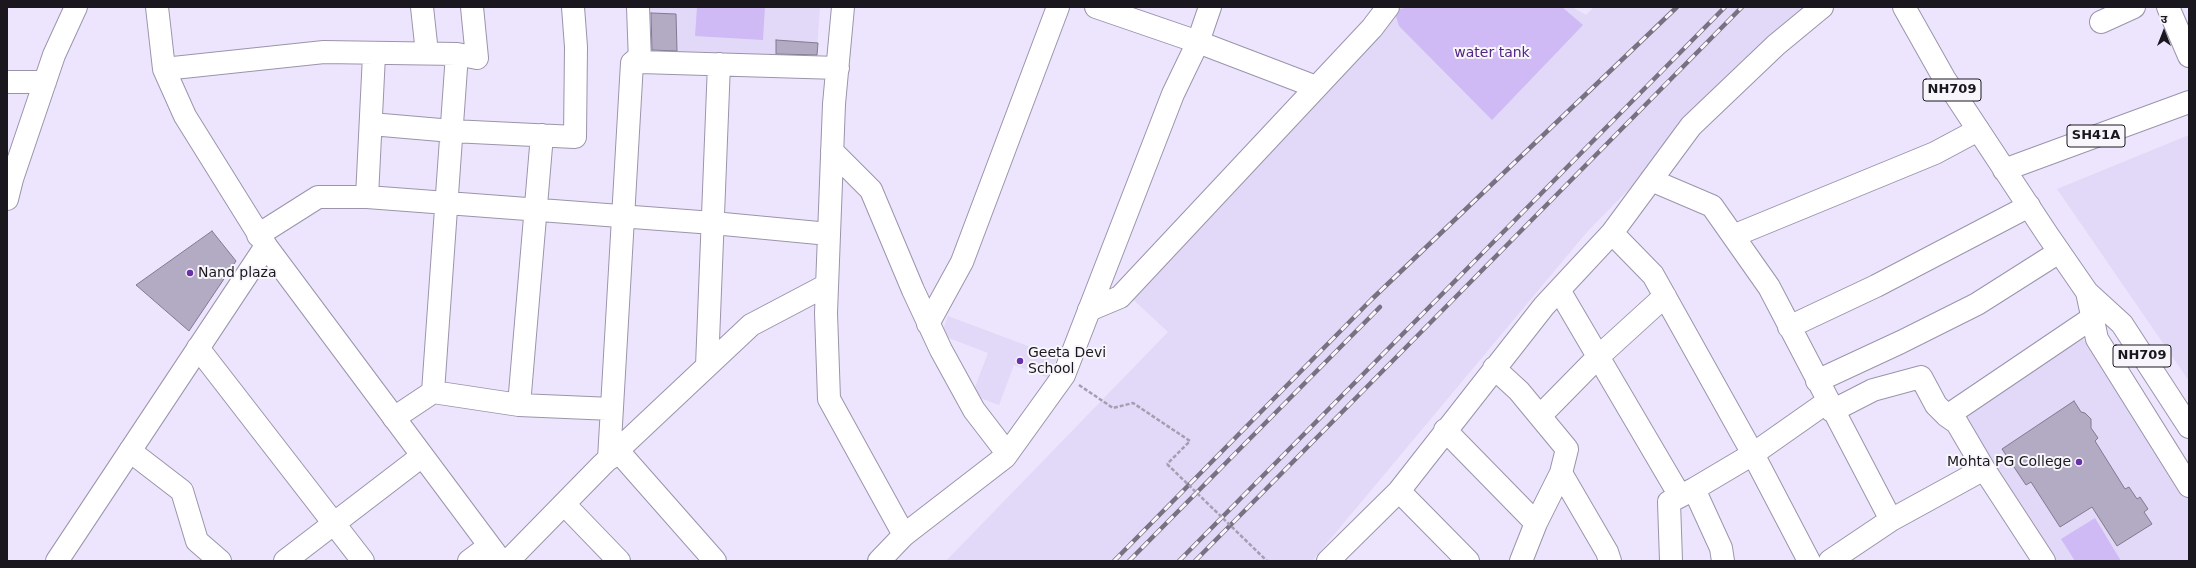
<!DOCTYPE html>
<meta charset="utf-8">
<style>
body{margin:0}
#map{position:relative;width:2196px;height:568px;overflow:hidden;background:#ede5fe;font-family:"DejaVu Sans","Noto Sans Devanagari",sans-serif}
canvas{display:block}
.frame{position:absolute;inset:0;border:8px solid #1a171f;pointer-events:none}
.north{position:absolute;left:2144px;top:12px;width:40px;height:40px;-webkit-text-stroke:3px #f8f6fb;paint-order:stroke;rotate:0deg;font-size:11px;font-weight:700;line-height:16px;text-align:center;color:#1a171f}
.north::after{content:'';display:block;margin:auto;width:14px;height:18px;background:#1a171f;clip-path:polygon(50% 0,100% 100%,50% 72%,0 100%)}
</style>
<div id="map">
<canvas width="2196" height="568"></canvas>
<div class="frame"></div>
<div class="north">उ</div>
</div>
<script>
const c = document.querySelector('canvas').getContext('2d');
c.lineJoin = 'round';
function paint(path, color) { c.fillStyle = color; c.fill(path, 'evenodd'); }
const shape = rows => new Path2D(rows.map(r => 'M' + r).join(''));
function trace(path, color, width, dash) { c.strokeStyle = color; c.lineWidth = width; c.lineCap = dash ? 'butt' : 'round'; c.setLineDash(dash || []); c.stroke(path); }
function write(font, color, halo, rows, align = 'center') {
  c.font = font + ' "DejaVu Sans",sans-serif'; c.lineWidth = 4; c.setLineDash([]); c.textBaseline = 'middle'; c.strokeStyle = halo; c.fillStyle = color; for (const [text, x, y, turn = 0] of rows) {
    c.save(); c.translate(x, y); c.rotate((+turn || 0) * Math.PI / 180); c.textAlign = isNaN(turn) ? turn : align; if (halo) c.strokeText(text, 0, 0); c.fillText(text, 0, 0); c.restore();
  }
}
const built = shape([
 [644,7,820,7,816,63,647,57],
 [1400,7,1572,7,1586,15,1594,7,1807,7,1587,232,1312,561,946,561,1168,332,1124,291],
 [2189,135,2189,381,2057,189],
 [948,316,1057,357,1049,378,1014,365,999,405,972,395,988,353,941,335],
 [2083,339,2145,426,2189,499,2189,561,2054,561,1961,414]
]);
const green = shape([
 [697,7,765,7,763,40,695,36],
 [1411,7,1562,7,1583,25,1492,120,1399,26,1394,10],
 [2095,518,2121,561,2075,561,2061,539]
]);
const building = shape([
 [651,13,676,14,677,51,652,50,651,13],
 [776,40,818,43,817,55,776,54,776,40],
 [212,231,236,261,189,331,136,285,212,231],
 [2074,401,2081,412,2085,413,2091,419,2091,428,2098,438,2095,441,2125,489,2129,487,2137,499,2140,497,2148,509,2144,512,2152,524,2117,546,2092,507,2060,527,2031,482,2026,485,2002,449,2074,401]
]);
const path = shape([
 [1079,385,1113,408,1133,403,1190,441,1167,464]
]);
const minor = shape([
 [157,7,164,69,185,116,266,246],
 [422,7,427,53],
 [638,7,640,62,838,68],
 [843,7,834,104,826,313,829,399,904,535],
 [1096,7,1198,42,1316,87],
 [2168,7,2189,56],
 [2101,22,2134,7],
 [164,69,324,52,457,54],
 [7,82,45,82],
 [371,124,452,131,575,137,576,47,573,7],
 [832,151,871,190,913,290,941,350,974,410,1007,453],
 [7,178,12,179,7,199],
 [12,179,54,55,76,7],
 [1651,180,1712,206,1769,287,1891,520,1984,469,2044,561],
 [367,197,374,55],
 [1612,233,1653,275,1753,454,1809,561],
 [258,235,318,197,367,197,713,223,829,234],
 [1733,236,1935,153,1978,130],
 [1559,290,1680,496],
 [1089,310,1120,297,1372,28,1388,7],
 [928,324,962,262,1058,7],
 [1789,327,1876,286,2029,206],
 [198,348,363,561],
 [707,366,719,64],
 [1494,368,1519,391,1567,449,1561,473],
 [1817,381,1901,342,1977,304,2059,252],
 [433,392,457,54,477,58,472,7],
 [519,405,542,135],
 [1832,411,1873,390,1921,377,1936,405,1947,416],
 [1540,416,1598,357,1665,296],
 [394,418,433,392,519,405,612,409],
 [1445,430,1536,523],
 [130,451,182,491,197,541,220,561],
 [618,451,715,561],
 [609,459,632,63,640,56],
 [1984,469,1957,423,1947,416,2092,318],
 [1694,489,1753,454,1827,402],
 [1399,491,1468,561],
 [564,504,619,561],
 [285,561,422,456],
 [469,561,489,546],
 [508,561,602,465,751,325,827,285],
 [1328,561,1399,491,1544,306,1612,233,1691,126,1776,45,1822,7],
 [1521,561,1536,523,1561,473,1607,552,1610,561],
 [1671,561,1669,502,1694,489,1721,548,1723,561],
 [1830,561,1891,520]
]);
const major = shape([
 [1904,7,1944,78,2047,234,2087,292,2122,324,2189,427],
 [2004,170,2189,102],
 [2087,292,2097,339,2189,486],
 [57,561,266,246,501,561],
 [879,561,904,535,1005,457,1064,375,1173,94,1198,42,1210,7]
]);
const rail = shape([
 [1114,561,1372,299,1677,7],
 [1129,561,1380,307],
 [1179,561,1725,7],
 [1195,561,1742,7]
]);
const pathBridge = shape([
 [1167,464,1267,561]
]);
const markers = [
 [190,273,4,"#6831a8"],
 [1020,361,4,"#6831a8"],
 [2079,462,4,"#6831a8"]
];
const shields = [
 [1952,90,58],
 [2096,136,58],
 [2142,356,58]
];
const shieldNames = [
 ["NH709",1952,90],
 ["SH41A",2096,136],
 ["NH709",2142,356]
];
const parkNames = [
 ["water tank",1492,53]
];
const poiNames = [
 ["Nand plaza",198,273],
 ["Geeta Devi",1028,353],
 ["School",1028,369],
 ["Mohta PG College",2071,462,"right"]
];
paint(built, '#e2d8f8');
paint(green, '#cfbaf5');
paint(building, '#b3abc3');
trace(building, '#827a91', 1);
trace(minor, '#9b94ab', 24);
trace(major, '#9b94ab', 24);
trace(path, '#a49eb1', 2.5, [4, 2]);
trace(minor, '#fff', 22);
trace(major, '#fff', 22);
trace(rail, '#777282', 4.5);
trace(rail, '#f8f6fb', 3, [9]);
trace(pathBridge, '#a49eb1', 2.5, [4, 2]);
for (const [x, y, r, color] of markers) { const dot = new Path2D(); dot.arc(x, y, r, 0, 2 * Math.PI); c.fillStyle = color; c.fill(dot); trace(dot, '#f8f6fb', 1.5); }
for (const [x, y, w] of shields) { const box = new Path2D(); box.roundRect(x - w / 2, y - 11, w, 22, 3); c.fillStyle = '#f8f6fb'; c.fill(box); trace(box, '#1a171f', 1); }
write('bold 13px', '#1a171f', null, shieldNames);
write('14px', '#502681', '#f8f6fb', parkNames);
write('14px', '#1a171f', '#f8f6fb', poiNames, 'left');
</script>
